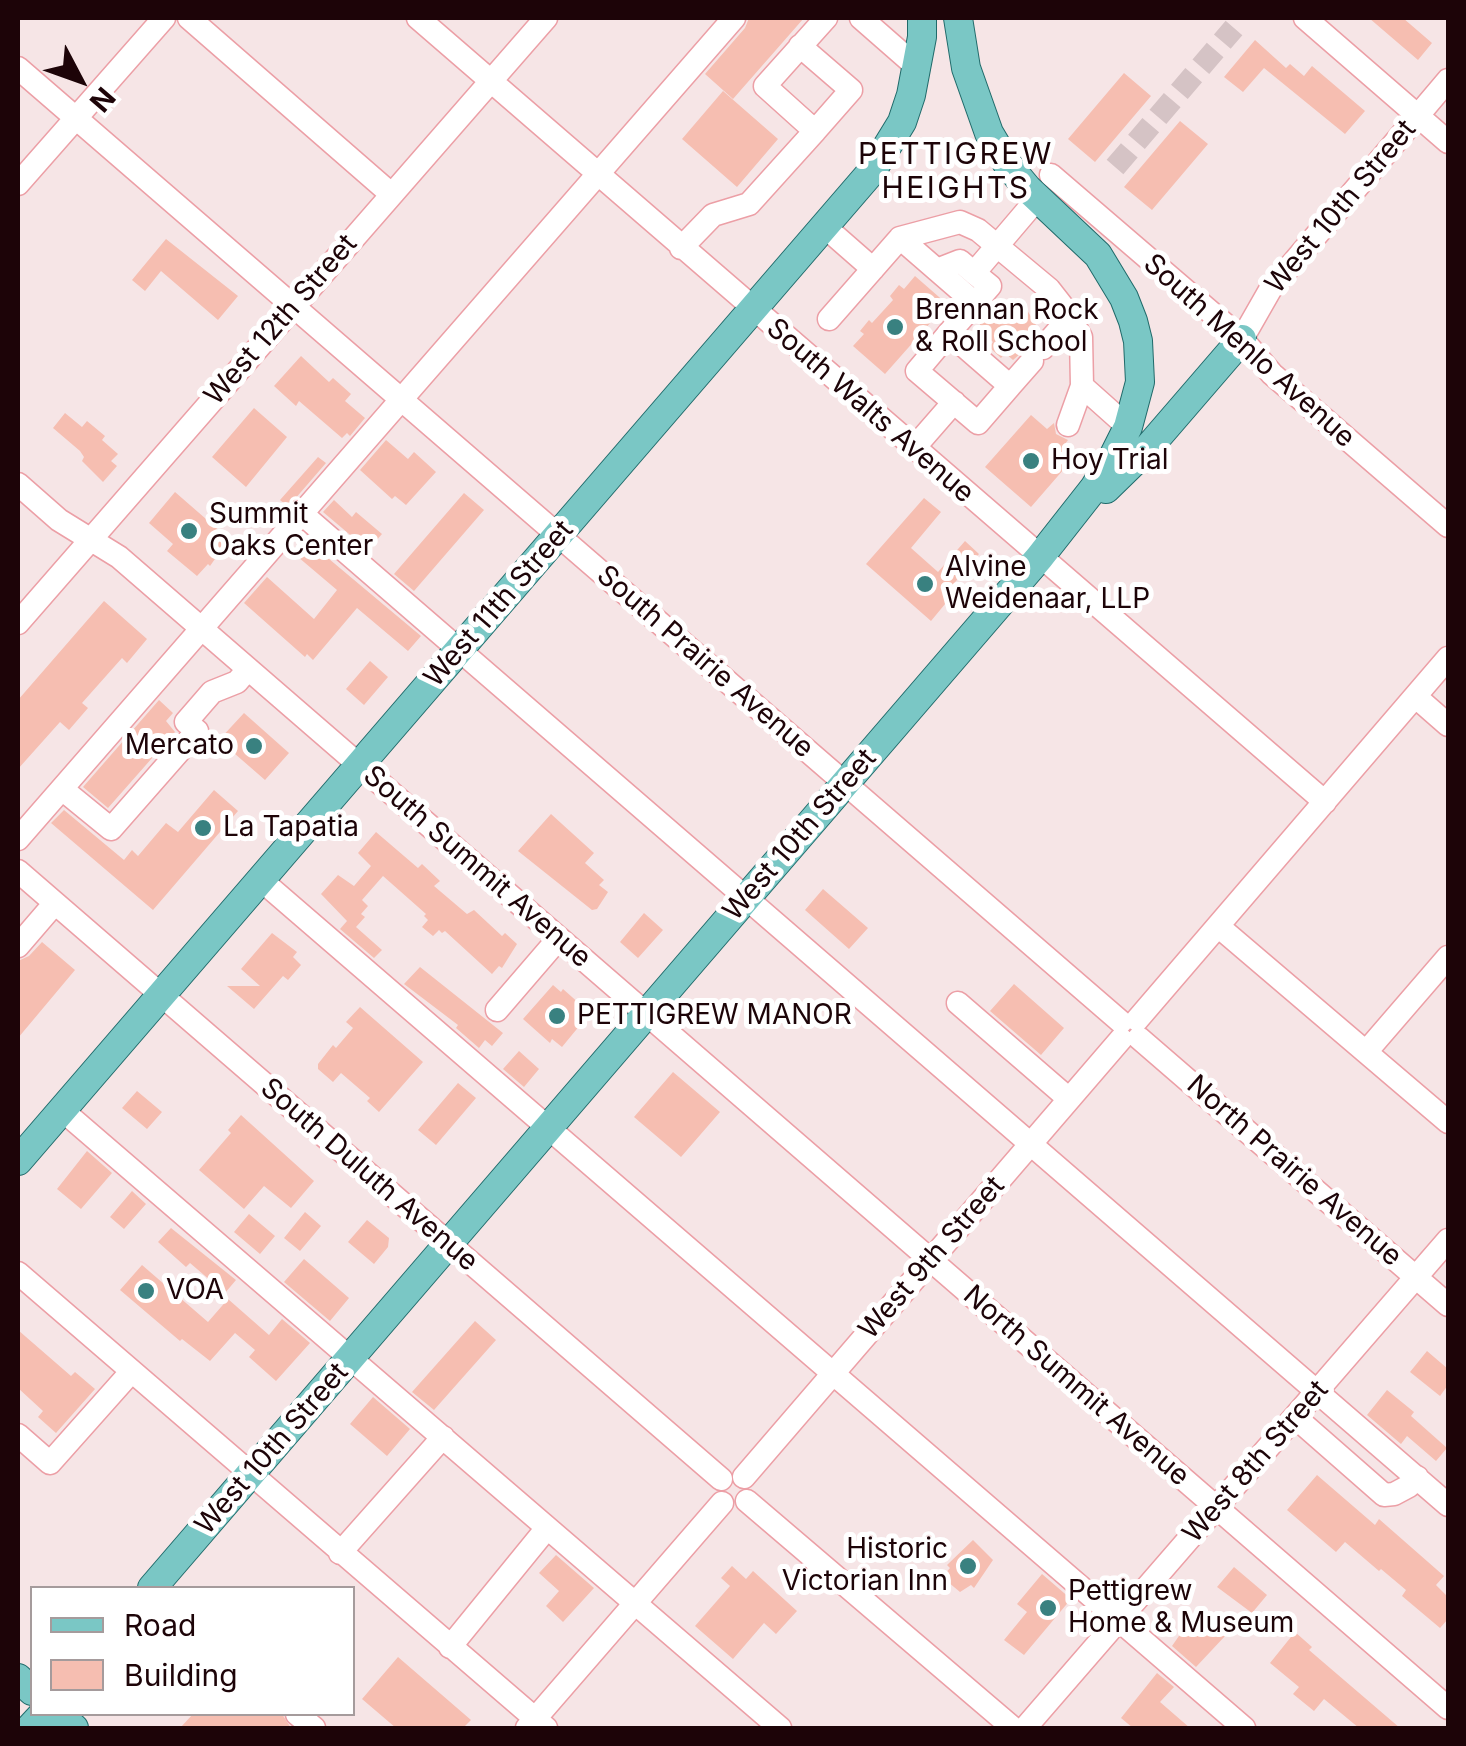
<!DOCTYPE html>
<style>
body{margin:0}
#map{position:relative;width:1466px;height:1746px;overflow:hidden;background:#f6e5e6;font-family:Inter,sans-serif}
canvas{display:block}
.frame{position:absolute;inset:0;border:20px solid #1d0408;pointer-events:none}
.legend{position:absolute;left:30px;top:1586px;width:325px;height:130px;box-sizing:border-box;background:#fff;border:2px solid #a59b9c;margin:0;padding:12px 18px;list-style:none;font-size:30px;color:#1d0408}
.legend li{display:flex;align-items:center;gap:20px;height:50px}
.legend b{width:50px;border:2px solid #a59b9c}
.north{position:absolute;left:30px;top:30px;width:100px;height:100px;-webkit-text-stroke:8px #fff;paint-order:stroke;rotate:131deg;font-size:28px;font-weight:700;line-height:40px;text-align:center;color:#1d0408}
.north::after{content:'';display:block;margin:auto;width:35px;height:45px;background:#1d0408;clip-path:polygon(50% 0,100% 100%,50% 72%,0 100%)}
</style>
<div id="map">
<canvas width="1466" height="1746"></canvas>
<div class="frame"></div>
<ul class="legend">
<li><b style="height:12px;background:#7ac7c5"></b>Road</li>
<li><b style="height:28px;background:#f6beb1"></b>Building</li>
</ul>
<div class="north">N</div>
</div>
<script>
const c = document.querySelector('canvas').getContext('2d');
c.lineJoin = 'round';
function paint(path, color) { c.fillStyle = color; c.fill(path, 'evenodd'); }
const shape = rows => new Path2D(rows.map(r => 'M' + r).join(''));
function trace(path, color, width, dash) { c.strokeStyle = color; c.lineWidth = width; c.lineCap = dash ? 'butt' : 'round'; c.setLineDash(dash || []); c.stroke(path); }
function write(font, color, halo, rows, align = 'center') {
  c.font = font + ' Inter,sans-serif'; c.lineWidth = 10; c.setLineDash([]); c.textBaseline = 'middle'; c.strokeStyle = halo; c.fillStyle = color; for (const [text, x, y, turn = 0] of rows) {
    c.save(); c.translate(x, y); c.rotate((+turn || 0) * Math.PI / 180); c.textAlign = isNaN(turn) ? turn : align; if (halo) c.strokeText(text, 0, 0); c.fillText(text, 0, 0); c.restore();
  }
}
const building = shape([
 [749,18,804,18,733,99,705,74,745,28],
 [1369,18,1403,18,1432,43,1418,60],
 [1255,40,1286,68,1290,64,1304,76,1312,66,1365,111,1345,134,1264,68,1243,92,1224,77],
 [1124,73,1151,96,1095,162,1068,139],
 [723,91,778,139,737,187,682,139],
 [1180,121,1208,144,1152,210,1124,187],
 [166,239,238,296,218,320,161,271,145,291,132,280],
 [915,276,947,304,885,374,853,346,864,334,860,331,869,320,872,323,893,300,890,296,899,285,904,289],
 [1004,300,1012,307,1027,310,1039,330,1028,347,1013,360,1005,353,1001,358,989,347,993,342,979,329,981,319,991,308,997,309],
 [301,356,329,382,333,378,351,394,345,401,365,418,350,436,347,433,342,438,299,401,296,406,274,386],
 [254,408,287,437,246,487,212,457],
 [65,413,82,427,87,421,105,436,102,440,118,454,111,461,117,466,103,482,82,461,84,457,80,451,53,428],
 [1031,415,1047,429,1054,423,1056,434,1068,440,1065,444,1077,454,1031,507,985,467],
 [386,440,408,459,414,452,436,472,406,505,395,496,392,499,360,470],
 [318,457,326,463,288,507,280,500],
 [175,492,229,539,210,566,208,564,197,576,167,551,173,544,149,523],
 [464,493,484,510,414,591,394,574],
 [924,498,941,512,911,548,938,572,965,541,979,554,945,594,950,598,931,621,866,564],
 [334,500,352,517,356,512,382,534,368,550,323,512],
 [310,543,421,636,408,651,357,608,313,660,307,654,305,657,244,603,267,577,314,619,337,590,298,557],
 [104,601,147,639,127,663,122,658,82,703,88,708,69,730,60,722,18,769,18,700],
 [370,661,388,677,364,705,346,689],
 [159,700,173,713,166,721,175,732,108,808,83,787],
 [244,713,289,753,265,780,219,740],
 [214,790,238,811,153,910,51,823,64,810,124,860,132,850,138,856,166,823,178,832],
 [551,814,594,853,585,863,604,880,599,885,608,892,597,909,592,910,518,851],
 [376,832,418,868,422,864,440,881,434,886,467,914,474,910,502,936,505,933,517,944,502,968,499,966,492,974,445,931,442,933,439,930,433,936,422,927,428,920,424,916,426,914,383,876,362,900,368,906,361,914,365,917,356,927,382,950,374,958,340,929,347,921,321,894,338,875,354,886,371,866,358,853],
 [823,889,868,928,849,949,805,910],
 [644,913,663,930,638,958,620,942],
 [272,933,297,952,293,957,301,965,288,980,283,976,254,1009,227,986,260,986,241,969],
 [42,942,75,970,18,1038,18,961,29,956],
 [420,967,503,1033,492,1046,485,1040,479,1048,456,1028,458,1025,404,984],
 [1014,984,1064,1028,1041,1055,990,1011],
 [553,985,561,992,563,989,590,1013,562,1047,552,1039,550,1043,523,1019],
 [360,1007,423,1062,379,1112,367,1101,370,1098,341,1073,333,1082,318,1069,318,1064,333,1045,336,1048,353,1028,346,1022],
 [519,1051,539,1069,524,1087,503,1069],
 [673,1072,720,1112,681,1157,634,1117],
 [458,1083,476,1098,436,1145,418,1130],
 [137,1091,162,1112,147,1129,122,1108],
 [241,1115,314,1181,291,1208,264,1186,244,1209,199,1170,231,1133,228,1130],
 [87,1151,112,1173,81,1209,57,1189],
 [132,1191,146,1204,124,1229,110,1217],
 [305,1212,321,1226,300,1251,284,1238],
 [249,1214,275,1236,260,1254,234,1232],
 [367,1220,389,1238,388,1247,374,1264,348,1242],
 [171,1228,236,1280,225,1293,190,1263,186,1267,158,1242],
 [304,1259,349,1298,330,1321,284,1282],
 [142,1265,208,1322,228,1299,269,1335,282,1319,310,1343,276,1381,249,1357,255,1350,235,1333,210,1361,182,1339,180,1341,120,1290],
 [475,1321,496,1340,434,1410,412,1392],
 [18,1330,71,1376,75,1372,95,1389,56,1433,38,1417,43,1411,18,1388],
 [1427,1351,1448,1369,1448,1385,1440,1396,1410,1372],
 [1387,1390,1414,1412,1411,1416,1447,1448,1436,1461,1407,1436,1401,1444,1367,1415],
 [373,1397,410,1429,387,1456,350,1424],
 [1317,1475,1375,1525,1379,1519,1444,1576,1436,1585,1448,1597,1448,1619,1440,1628,1402,1596,1406,1590,1381,1569,1379,1571,1345,1542,1336,1552,1287,1510],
 [973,1540,993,1560,974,1588,971,1585,960,1592,942,1577,950,1568,947,1565],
 [556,1555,594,1588,563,1622,546,1606,559,1591,539,1573],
 [732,1566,746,1579,753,1571,797,1611,776,1634,764,1623,733,1659,695,1626,730,1586,721,1578],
 [1234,1567,1267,1595,1252,1613,1217,1587],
 [1042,1574,1071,1599,1024,1655,1004,1640,1027,1612,1017,1604],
 [1197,1610,1226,1635,1196,1667,1172,1646],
 [1295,1632,1312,1647,1309,1650,1400,1728,1359,1728,1324,1699,1314,1711,1293,1694,1299,1687,1270,1663],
 [398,1657,471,1720,463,1728,396,1728,362,1699],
 [1157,1673,1174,1687,1160,1702,1190,1728,1133,1728,1121,1718],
 [193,1714,282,1714,291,1728,180,1728]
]);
const minorTunnel = shape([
 [1115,167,1234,28]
]);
const minor = shape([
 [189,18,391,194],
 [418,18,1325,802],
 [861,18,917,67],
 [1305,18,1448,142],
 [800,46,851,90,815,131],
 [18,68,1121,1022],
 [1051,175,1242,339,1272,374,1448,526],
 [18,184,164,18],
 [825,227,873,269],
 [900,238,960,222,978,230,1049,289,1067,312,1081,337,1082,386,1068,425],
 [681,248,713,215,749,204,815,131,765,86,826,18],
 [937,270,960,261,974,273,1037,199],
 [829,319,900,238,975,303],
 [949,333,1010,386,978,423,917,371,949,333,990,286,974,273],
 [1242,339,1270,290,1448,80],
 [1043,348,1070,317],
 [1010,386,1032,361],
 [1082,386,1128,427],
 [913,449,954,402],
 [18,484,59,520,119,557,1448,1708],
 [301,513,1448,1505],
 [18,623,546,18],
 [1416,697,1448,725],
 [62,789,111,829,197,731,186,722,212,692,237,682,248,669],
 [18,839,734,18],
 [18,871,721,1479],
 [261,880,1244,1728],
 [1218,926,1448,1122],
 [18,946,55,903],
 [958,1003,1069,1099],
 [497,1010,559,938],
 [1137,1020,1448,658],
 [1139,1038,1448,1305],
 [1366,1052,1448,957],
 [62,1110,780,1728],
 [18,1273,546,1728],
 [1295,1417,1384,1495,1394,1494,1409,1486,1417,1477],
 [18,1435,50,1463,131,1372],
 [744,1477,1121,1039],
 [747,1501,1013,1728],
 [340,1553,443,1437],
 [450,1647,547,1528],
 [297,1714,314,1728],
 [527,1728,722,1503],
 [1025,1728,1448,1240]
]);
const major = shape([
 [1106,489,1148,448,1242,339],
 [18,1161,872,171,902,122,911,95,922,37,922,18],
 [152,1588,1039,558,1094,488,1113,457,1128,427,1140,382,1138,341,1133,321,1124,298,1098,255,1028,189,1008,165,989,133,966,68,958,18],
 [18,1678,32,1691],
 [57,1714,74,1728],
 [30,1728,43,1714]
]);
const markers = [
 [895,327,10,"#398180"],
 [1031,461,10,"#398180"],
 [189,531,10,"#398180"],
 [925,584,10,"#398180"],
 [254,746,10,"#398180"],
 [203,828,10,"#398180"],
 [557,1016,10,"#398180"],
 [146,1291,10,"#398180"],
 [968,1566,10,"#398180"],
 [1048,1608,10,"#398180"]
];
const streetNames = [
 ["West 10th Street",1341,207,-50],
 ["West 12th Street",281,320,-49],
 ["South Menlo Avenue",1249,351,42],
 ["South Walts Avenue",870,411,41],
 ["West 11th Street",499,604,-49],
 ["South Prairie Avenue",705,662,41],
 ["West 10th Street",800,835,-49],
 ["South Summit Avenue",477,867,41],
 ["North Prairie Avenue",1294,1171,41],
 ["South Duluth Avenue",369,1175,41],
 ["West 9th Street",932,1258,-49],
 ["North Summit Avenue",1076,1386,41],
 ["West 10th Street",272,1449,-49],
 ["West 8th Street",1256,1462,-49]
];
const poiNames = [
 ["Brennan Rock",915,311],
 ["& Roll School",915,343],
 ["Hoy Trial",1051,461],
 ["Summit",209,515],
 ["Oaks Center",209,547],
 ["Alvine",945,568],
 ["Weidenaar, LLP",945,600],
 ["Mercato",234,746,"right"],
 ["La Tapatia",223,828],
 ["PETTIGREW MANOR",577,1016],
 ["VOA",166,1291],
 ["Historic",948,1550,"right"],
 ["Victorian Inn",948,1582,"right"],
 ["Pettigrew",1068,1592],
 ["Home & Museum",1068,1624]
];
const neighbourhoodNames = [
 ["PETTIGREW",956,155],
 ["HEIGHTS",956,189]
];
paint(building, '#f6beb1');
trace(minorTunnel, '#d5c3c5', 22, [22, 11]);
trace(minor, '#ec9fa6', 25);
trace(major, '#206a6a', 30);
trace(minor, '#fff', 22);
trace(major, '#7ac7c5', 28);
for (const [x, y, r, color] of markers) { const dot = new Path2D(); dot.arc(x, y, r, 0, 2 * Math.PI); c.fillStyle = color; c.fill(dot); trace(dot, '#fff', 4); }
write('28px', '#1d0408', '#fff', streetNames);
write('28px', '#1d0408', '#fff', poiNames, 'left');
c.letterSpacing = '2.5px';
write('30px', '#1d0408', '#fff', neighbourhoodNames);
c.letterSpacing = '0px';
</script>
